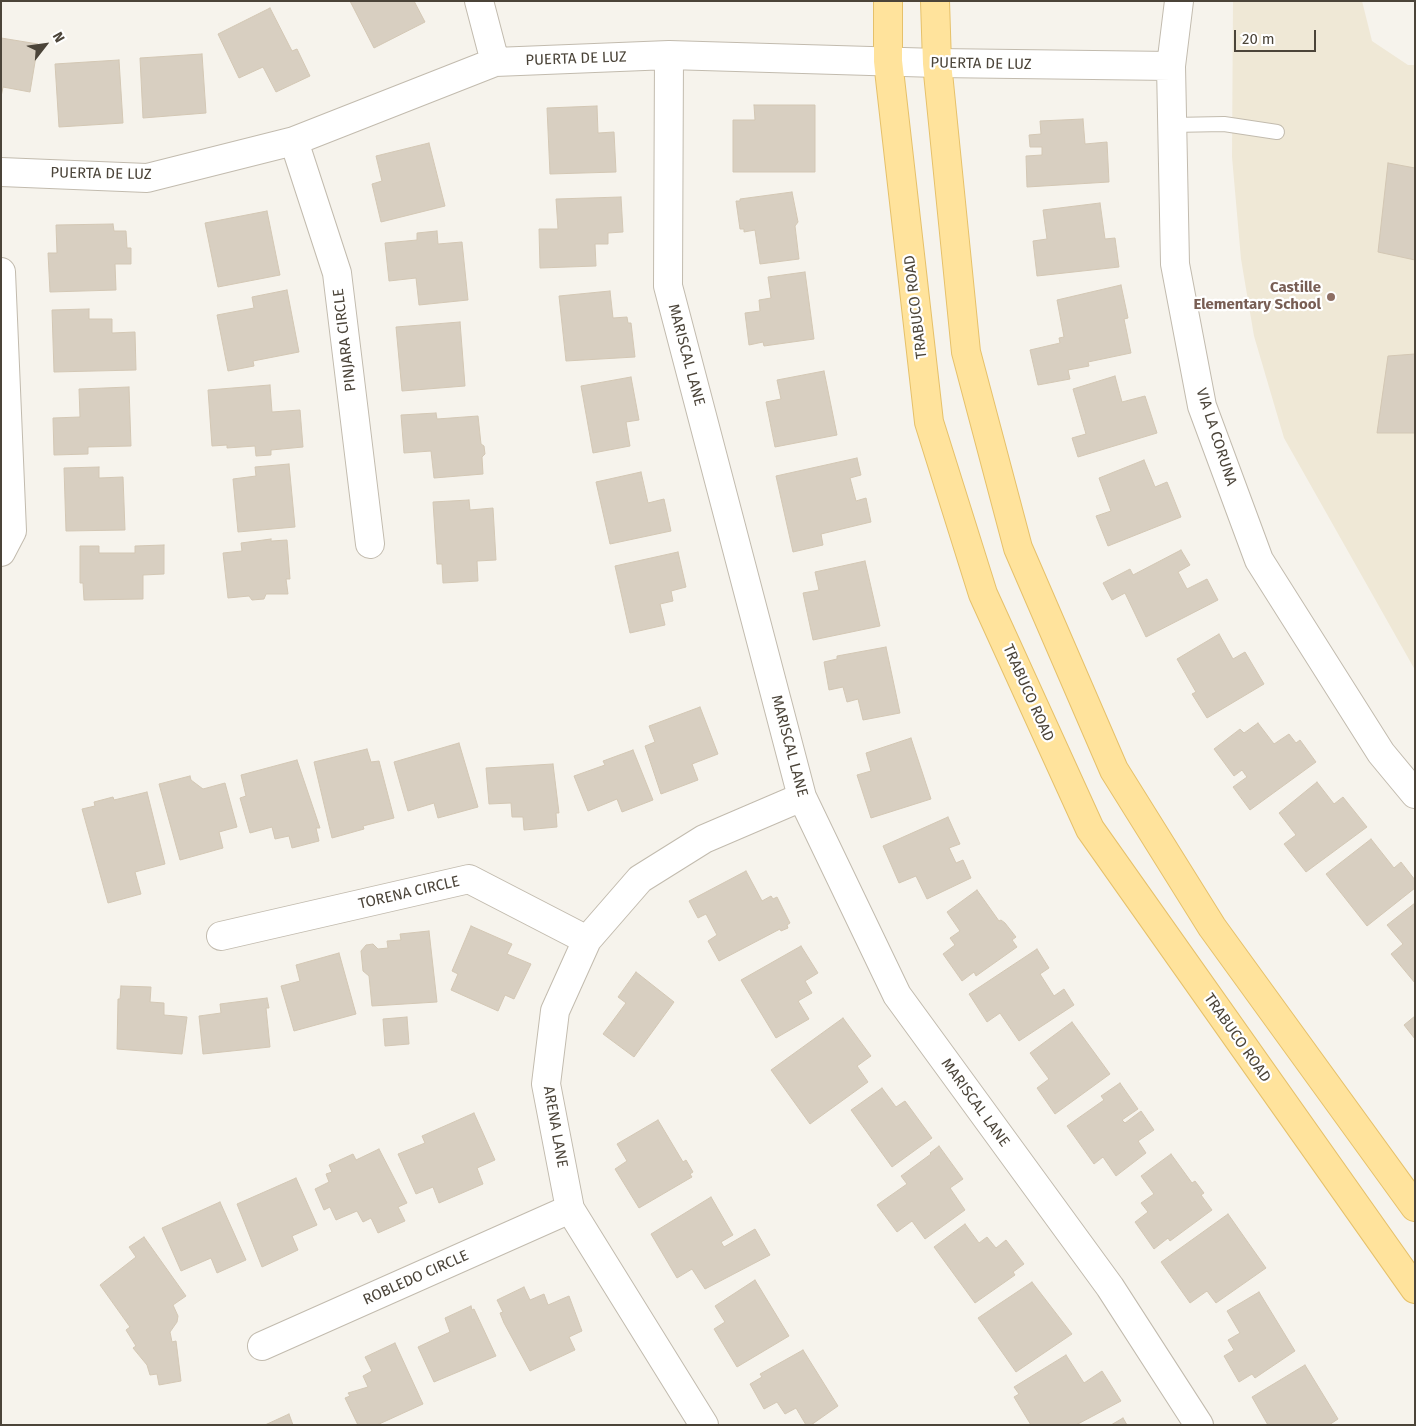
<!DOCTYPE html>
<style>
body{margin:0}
#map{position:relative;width:1416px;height:1426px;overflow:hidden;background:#f6f3ec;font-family:"Fira Sans",sans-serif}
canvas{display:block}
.frame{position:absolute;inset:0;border:2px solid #4b4439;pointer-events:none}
.north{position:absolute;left:20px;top:20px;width:50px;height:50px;-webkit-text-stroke:4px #fff;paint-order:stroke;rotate:60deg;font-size:14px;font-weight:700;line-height:20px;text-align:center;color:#4b4439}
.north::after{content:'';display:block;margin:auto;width:18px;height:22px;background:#4b4439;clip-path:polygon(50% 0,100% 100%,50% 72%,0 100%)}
.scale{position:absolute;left:1234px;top:30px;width:82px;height:22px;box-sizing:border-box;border:2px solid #4b4439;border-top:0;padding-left:6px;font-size:15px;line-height:18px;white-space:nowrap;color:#4b4439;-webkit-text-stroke:4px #fff;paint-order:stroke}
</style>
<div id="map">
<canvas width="1416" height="1426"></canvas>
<div class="frame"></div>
<div class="north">N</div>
<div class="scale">20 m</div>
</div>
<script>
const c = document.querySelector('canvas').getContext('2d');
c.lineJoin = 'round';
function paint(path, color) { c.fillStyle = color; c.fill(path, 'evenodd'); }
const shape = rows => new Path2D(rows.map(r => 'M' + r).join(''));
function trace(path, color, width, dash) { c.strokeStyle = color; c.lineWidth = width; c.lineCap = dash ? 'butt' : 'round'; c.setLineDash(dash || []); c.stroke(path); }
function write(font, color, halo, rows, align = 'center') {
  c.font = font + ' "Fira Sans",sans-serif'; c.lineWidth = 4.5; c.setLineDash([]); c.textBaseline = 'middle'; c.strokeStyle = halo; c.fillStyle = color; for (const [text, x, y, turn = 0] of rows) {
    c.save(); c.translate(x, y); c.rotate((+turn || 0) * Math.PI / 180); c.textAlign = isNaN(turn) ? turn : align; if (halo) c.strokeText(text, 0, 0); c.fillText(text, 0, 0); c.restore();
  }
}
const education = shape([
 [1233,1,1362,1,1372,41,1408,65,1415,65,1415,670,1284,438,1254,336,1241,259,1232,157]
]);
const building = shape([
 [350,1,414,1,425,22,374,48,350,1],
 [270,8,292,51,297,49,310,76,276,92,263,67,239,78,218,34,270,8],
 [1,38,38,44,30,92,3,87,1,97,1,38],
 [202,54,206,113,143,118,140,58,202,54],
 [119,60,123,123,59,127,55,64,119,60],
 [754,105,815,105,815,172,733,172,733,120,755,120,754,105],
 [597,106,598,133,614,132,616,172,550,174,547,108,597,106],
 [1083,119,1085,144,1107,142,1109,182,1027,187,1026,156,1042,155,1042,147,1030,147,1029,135,1041,134,1040,121,1083,119],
 [429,143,445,206,381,222,372,184,382,181,376,156,429,143],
 [1388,163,1415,168,1415,260,1378,252,1388,163],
 [792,192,798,222,795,226,799,259,760,264,755,230,744,232,744,229,740,229,736,201,740,201,740,199,792,192],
 [621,197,623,232,608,233,608,244,595,244,596,266,540,268,539,229,558,229,556,199,621,197],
 [1100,203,1105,239,1115,238,1119,267,1037,276,1033,241,1047,239,1043,210,1100,203],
 [267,211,280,275,218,287,205,223,267,211],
 [113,224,114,231,126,231,127,248,131,248,131,264,115,264,116,290,50,292,48,253,57,253,56,225,113,224],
 [437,231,438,244,462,242,468,300,419,305,416,278,389,281,385,243,417,240,417,233,437,231],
 [805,272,814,339,764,346,763,342,749,345,745,313,760,311,759,300,771,298,768,277,805,272],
 [1121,285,1128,318,1124,319,1131,353,1088,362,1089,366,1068,370,1070,379,1038,385,1030,350,1060,343,1059,338,1064,337,1057,300,1121,285],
 [287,290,299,352,253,361,254,366,228,371,217,315,254,308,252,297,287,290],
 [610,291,613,318,627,317,628,323,631,323,635,357,566,361,559,296,610,291],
 [89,309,89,319,112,319,112,333,135,332,136,370,54,372,52,310,89,309],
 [460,322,465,386,402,391,396,327,460,322],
 [1415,354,1415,433,1377,433,1388,356,1415,354],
 [824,371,837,435,775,447,766,402,781,399,777,380,824,371],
 [1115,376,1122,402,1145,396,1157,433,1078,457,1072,438,1086,434,1073,389,1115,376],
 [631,377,639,420,626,422,630,446,593,453,581,386,631,377],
 [270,385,272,412,300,410,303,447,271,450,271,455,256,456,255,446,227,448,227,445,212,446,208,390,270,385],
 [129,387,131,446,88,447,88,454,54,455,53,418,80,417,79,389,129,387],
 [436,413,437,419,478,416,481,444,484,446,485,454,482,457,483,474,434,478,431,451,404,453,401,415,436,413],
 [857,458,861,475,850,478,856,501,866,498,871,522,821,534,823,545,793,552,776,476,857,458],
 [1144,460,1155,487,1167,482,1181,517,1108,546,1096,516,1111,511,1099,478,1144,460],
 [289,464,295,527,238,532,233,479,256,476,255,467,289,464],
 [99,467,99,478,123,477,125,530,66,531,64,468,99,467],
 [641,472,648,503,664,499,671,531,610,544,596,482,641,472],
 [469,500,470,510,493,508,496,560,477,561,478,581,443,583,442,564,437,564,433,502,469,500],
 [271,539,271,541,287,540,290,579,286,579,288,594,266,594,264,599,252,600,249,596,228,598,223,553,242,551,241,543,271,539],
 [164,545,164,574,143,575,143,599,84,600,83,583,80,583,80,546,99,546,99,553,135,553,135,546,164,545],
 [1181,550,1190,565,1178,572,1187,589,1207,579,1218,600,1146,637,1125,593,1112,600,1103,583,1130,569,1133,575,1181,550],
 [678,552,686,587,671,591,673,601,660,604,665,625,630,633,615,566,678,552],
 [865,561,880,626,813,640,803,593,819,590,815,572,865,561],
 [1219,634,1233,659,1245,652,1264,684,1207,718,1192,694,1196,692,1177,659,1219,634],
 [886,647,900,713,863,720,858,699,847,702,843,687,829,690,824,662,837,659,837,656,886,647],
 [700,707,718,754,692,764,698,780,661,794,645,746,655,742,649,726,700,707],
 [1258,723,1274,744,1289,734,1296,743,1300,740,1316,762,1250,810,1233,787,1247,777,1242,770,1234,776,1214,749,1240,729,1244,733,1258,723],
 [911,738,931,799,871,818,857,775,871,771,866,753,911,738],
 [459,743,478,807,438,818,434,803,408,811,394,762,459,743],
 [367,749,371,762,379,761,394,818,363,826,364,829,332,838,314,762,367,749],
 [633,750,653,800,622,812,617,799,588,811,574,776,605,765,603,761,633,750],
 [297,760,320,828,316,828,319,841,292,848,289,836,275,839,272,827,250,833,240,798,246,796,241,775,297,760],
 [553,764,559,813,556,813,557,827,524,830,523,817,512,817,511,803,489,804,486,768,553,764],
 [190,776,191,780,203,789,225,783,237,827,219,832,223,848,180,860,159,784,190,776],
 [1317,782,1334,804,1343,797,1367,827,1306,872,1284,844,1296,835,1279,813,1317,782],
 [147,792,165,864,135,872,141,894,108,903,82,809,95,806,94,802,113,797,114,800,147,792],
 [948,817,960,844,949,848,956,863,963,860,971,878,927,899,916,876,899,883,883,846,948,817],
 [1371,839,1394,868,1401,862,1415,880,1415,888,1367,926,1326,874,1371,839],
 [746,871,762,901,771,896,773,899,777,897,790,923,787,925,788,928,781,931,780,929,719,961,708,941,717,935,706,914,698,918,689,901,746,871],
 [977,890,999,921,1001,920,1005,923,1016,937,1012,940,1017,947,976,976,974,972,962,981,943,954,955,945,950,938,960,931,947,912,977,890],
 [1415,903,1415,983,1391,954,1403,944,1387,925,1415,903],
 [471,926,512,944,507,954,531,964,514,999,505,995,498,1011,451,990,458,974,452,971,471,926],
 [429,931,437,1002,372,1006,369,976,363,971,361,951,366,945,373,944,378,949,388,948,387,941,401,940,400,934,429,931],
 [801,946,818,973,805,981,812,993,798,1001,809,1019,776,1038,741,980,801,946],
 [1037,949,1049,968,1040,974,1054,996,1064,989,1074,1005,1019,1041,1000,1013,987,1022,969,994,1037,949],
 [339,953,356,1014,294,1031,281,986,300,981,296,965,339,953],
 [636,972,674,1002,634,1057,603,1034,626,1003,618,997,636,972],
 [121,986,151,987,150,1002,164,1003,164,1015,187,1017,182,1054,117,1049,118,999,120,999,121,986],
 [267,998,269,1008,266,1008,270,1047,203,1054,199,1016,221,1013,220,1004,267,998],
 [1415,1016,1415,1039,1404,1025,1415,1016],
 [407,1017,409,1044,385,1046,383,1019,407,1017],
 [843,1018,871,1056,857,1066,868,1082,810,1124,771,1070,843,1018],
 [1072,1022,1110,1074,1055,1114,1037,1088,1049,1079,1030,1053,1072,1022],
 [1120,1083,1138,1109,1122,1120,1125,1123,1141,1111,1154,1130,1138,1141,1146,1153,1116,1176,1103,1157,1094,1164,1067,1126,1104,1100,1101,1096,1120,1083],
 [882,1088,896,1107,905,1101,932,1138,892,1167,851,1110,882,1088],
 [474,1113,495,1160,477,1168,483,1184,439,1203,433,1187,416,1194,398,1154,425,1143,422,1136,474,1113],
 [658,1120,683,1162,686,1160,693,1172,690,1174,692,1177,639,1208,615,1169,627,1161,617,1144,658,1120],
 [939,1146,963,1179,950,1188,965,1210,925,1239,912,1221,897,1232,877,1205,907,1184,901,1176,931,1154,930,1153,939,1146],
 [379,1149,407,1203,398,1207,405,1221,378,1233,371,1218,363,1222,357,1211,336,1220,330,1207,324,1210,315,1189,329,1182,326,1174,332,1172,329,1165,353,1154,356,1160,379,1149],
 [1171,1154,1192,1183,1195,1181,1204,1193,1201,1195,1212,1210,1170,1241,1168,1238,1154,1249,1135,1222,1148,1212,1141,1203,1154,1194,1141,1176,1171,1154],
 [296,1178,317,1225,292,1236,298,1250,262,1267,237,1204,296,1178],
 [711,1197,733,1235,721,1242,724,1247,755,1229,770,1255,705,1289,692,1269,677,1278,651,1234,711,1197],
 [220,1202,246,1260,217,1273,211,1258,181,1271,162,1228,220,1202],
 [1228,1214,1266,1268,1216,1303,1207,1291,1190,1303,1161,1262,1228,1214],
 [965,1224,979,1243,987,1237,996,1248,1006,1240,1024,1264,1013,1272,1015,1275,975,1303,934,1247,965,1224],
 [144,1237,186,1296,173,1305,178,1316,177,1322,170,1332,172,1342,176,1341,181,1381,159,1385,157,1374,150,1375,147,1365,133,1348,136,1346,126,1330,130,1327,100,1285,136,1257,129,1247,144,1237],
 [755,1280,789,1336,737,1367,714,1329,725,1322,715,1306,755,1280],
 [1032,1282,1072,1334,1016,1372,978,1318,1032,1282],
 [524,1287,530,1300,544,1294,548,1305,569,1296,582,1331,569,1337,575,1350,530,1371,504,1323,500,1313,503,1312,497,1300,524,1287],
 [1259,1292,1295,1351,1255,1378,1252,1374,1239,1382,1224,1356,1234,1350,1228,1340,1240,1333,1227,1311,1259,1292],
 [471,1306,472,1310,474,1309,496,1356,434,1382,418,1347,450,1332,445,1318,471,1306],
 [395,1343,423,1404,377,1425,358,1425,345,1398,350,1396,348,1393,368,1387,363,1376,372,1371,365,1357,395,1343],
 [803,1350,838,1406,811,1425,806,1425,796,1408,785,1414,777,1402,764,1409,750,1384,762,1377,760,1374,803,1350],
 [1066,1355,1084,1383,1102,1371,1121,1401,1076,1425,1031,1425,1014,1397,1019,1394,1014,1387,1066,1355],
 [1305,1365,1338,1419,1329,1425,1268,1425,1252,1397,1305,1365],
 [289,1414,293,1425,265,1425,289,1414],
 [1123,1418,1127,1425,1111,1425,1123,1418]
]);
const lane = shape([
 [1172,125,1224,124,1277,132]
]);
const street = shape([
 [479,1,495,62],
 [1179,1,1171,66,1175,264,1202,406,1259,560,1381,753,1415,794],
 [669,55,668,286,802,797,897,995,1110,1287,1199,1425],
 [294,141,337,273,370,544],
 [1,172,147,178,294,141,495,62,669,55,937,63,1171,66],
 [1,272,12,531,1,552],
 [221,936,469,879,587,940],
 [262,1346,570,1209],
 [704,1425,570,1209,546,1084,555,1011,587,940,640,879,704,839,802,797]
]);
const primary = shape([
 [888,1,888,61,929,422,983,594,1090,829,1415,1289],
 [935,1,937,63,966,352,1018,548,1114,770,1212,927,1415,1207]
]);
const markers = [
 [1331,297,5,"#8d6e63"]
];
const streetNames = [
 ["PUERTA DE LUZ",576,59,-2],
 ["PUERTA DE LUZ",981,64,1],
 ["PUERTA DE LUZ",101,174,1],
 ["TRABUCO ROAD",916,307,-97],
 ["PINJARA CIRCLE",345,340,-97],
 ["MARISCAL LANE",686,355,75],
 ["VIA LA CORUNA",1216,437,72],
 ["TRABUCO ROAD",1028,693,66],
 ["MARISCAL LANE",789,746,75],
 ["TORENA CIRCLE",409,893,-13],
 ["TRABUCO ROAD",1237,1038,55],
 ["MARISCAL LANE",975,1103,54],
 ["ARENA LANE",555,1127,80],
 ["ROBLEDO CIRCLE",416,1278,-24]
];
const educationNames = [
 ["Castille",1321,288],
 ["Elementary School",1321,305]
];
paint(education, '#efe8d6');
paint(building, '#d8cfc1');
trace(building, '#d3c7b4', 1);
trace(lane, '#c2bbae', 16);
trace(street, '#c2bbae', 30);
trace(primary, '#e6c16a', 30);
trace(lane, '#fff', 14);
trace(street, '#fff', 28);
trace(primary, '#ffe39c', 28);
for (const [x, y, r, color] of markers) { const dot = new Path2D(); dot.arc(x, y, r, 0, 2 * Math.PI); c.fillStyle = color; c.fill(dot); trace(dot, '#fff', 2); }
write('15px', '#4b4439', '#fff', streetNames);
write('bold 15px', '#785e54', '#fff', educationNames, 'right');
</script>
